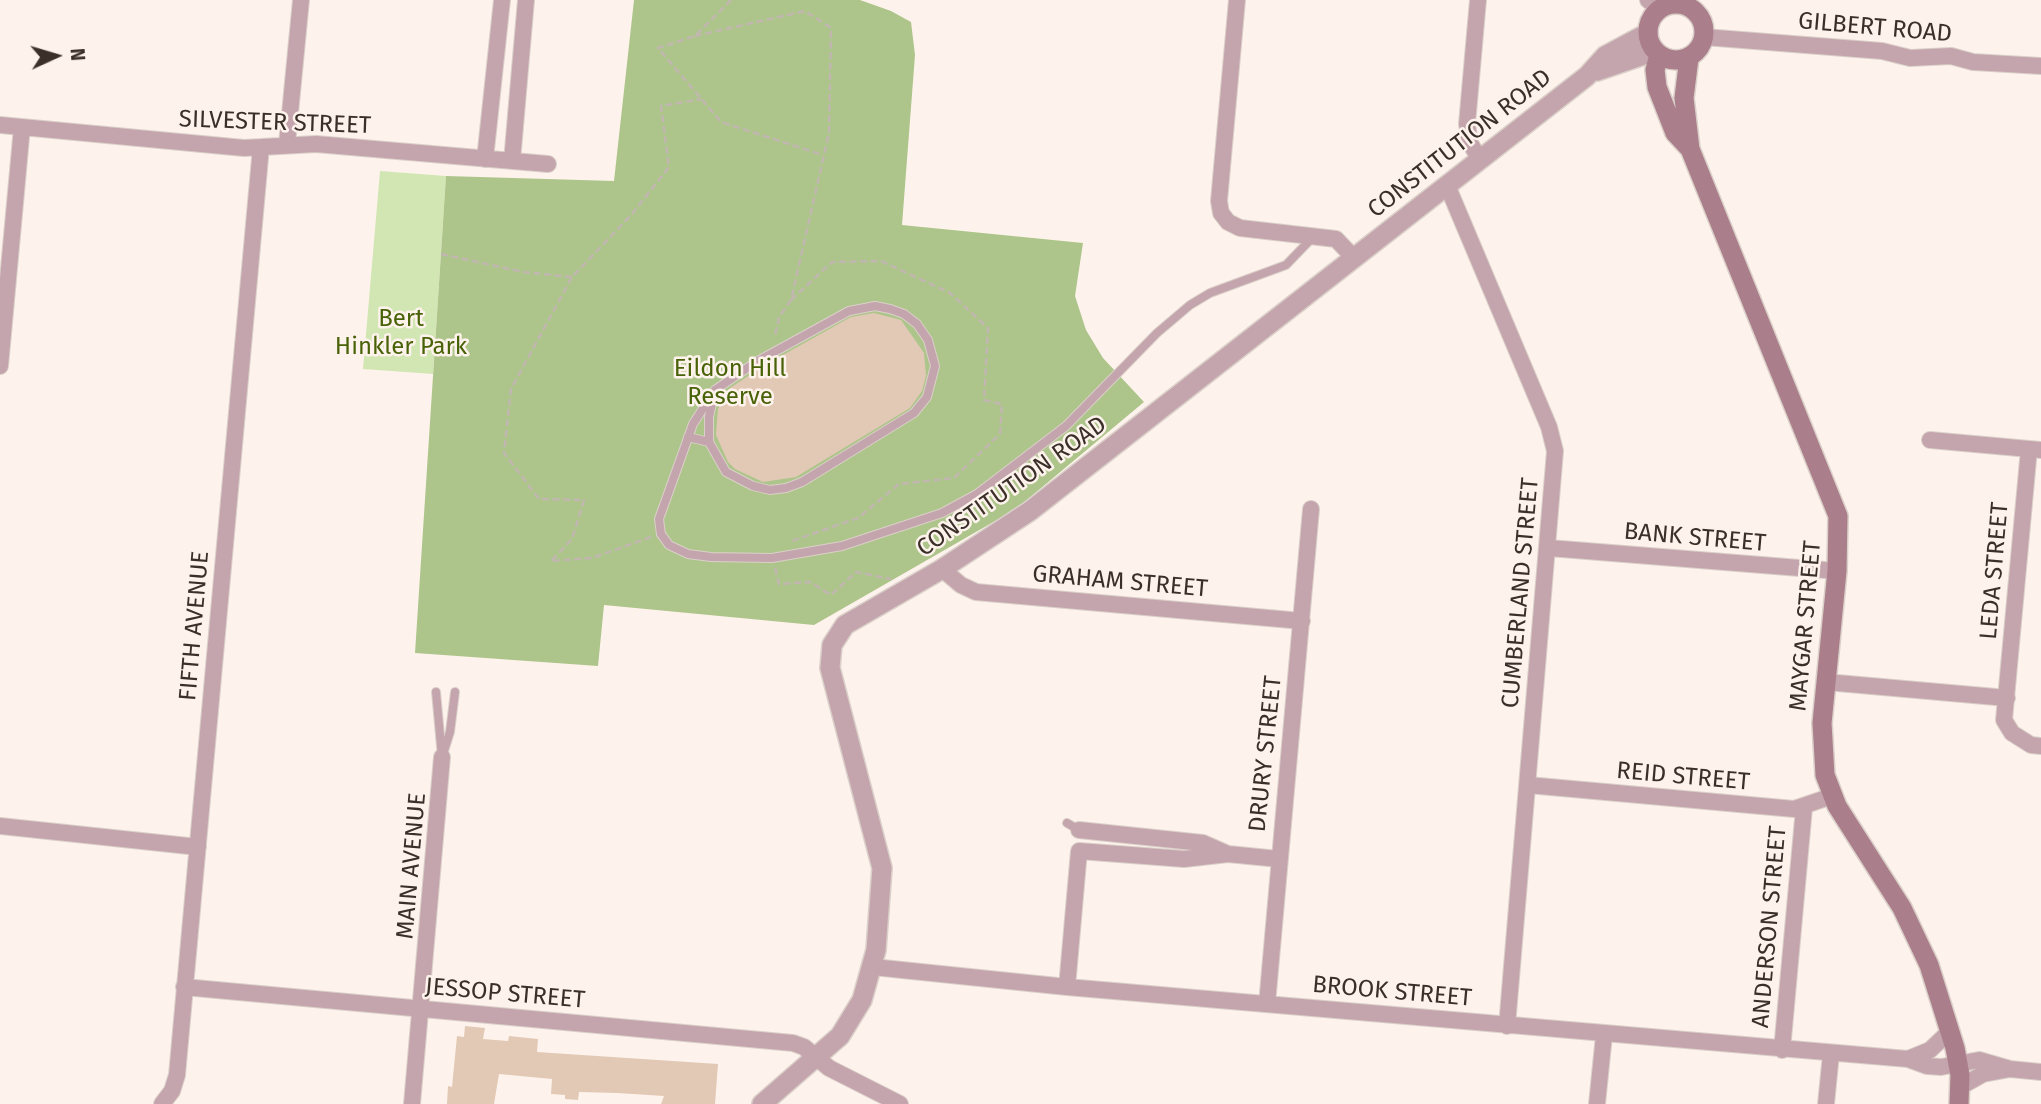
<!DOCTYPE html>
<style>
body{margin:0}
#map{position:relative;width:2041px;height:1104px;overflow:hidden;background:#fef3ec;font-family:"Fira Sans",sans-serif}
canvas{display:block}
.north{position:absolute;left:21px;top:21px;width:70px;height:70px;-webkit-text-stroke:5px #fef3ec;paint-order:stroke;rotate:86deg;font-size:19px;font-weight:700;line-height:28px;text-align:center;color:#3a3029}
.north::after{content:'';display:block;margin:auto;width:24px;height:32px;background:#3a3029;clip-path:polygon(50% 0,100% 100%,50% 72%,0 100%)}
</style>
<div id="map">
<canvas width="2041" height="1104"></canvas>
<div class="north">N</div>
</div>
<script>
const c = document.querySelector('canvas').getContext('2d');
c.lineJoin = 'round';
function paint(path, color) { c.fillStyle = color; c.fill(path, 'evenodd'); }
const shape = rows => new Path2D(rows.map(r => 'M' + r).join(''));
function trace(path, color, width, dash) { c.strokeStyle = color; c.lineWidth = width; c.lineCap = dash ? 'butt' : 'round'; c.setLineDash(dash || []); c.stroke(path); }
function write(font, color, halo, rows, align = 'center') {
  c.font = font + ' "Fira Sans",sans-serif'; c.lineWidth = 5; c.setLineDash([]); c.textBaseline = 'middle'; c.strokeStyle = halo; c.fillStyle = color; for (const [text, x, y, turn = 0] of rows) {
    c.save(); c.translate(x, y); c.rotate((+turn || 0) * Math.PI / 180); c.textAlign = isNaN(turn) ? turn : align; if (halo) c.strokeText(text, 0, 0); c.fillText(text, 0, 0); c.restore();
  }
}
const green = shape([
 [380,171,446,176,433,374,363,369]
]);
const forest = shape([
 [634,0,860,0,891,11,911,22,915,55,902,225,1083,243,1075,296,1086,330,1103,358,1144,402,1016,509,814,625,604,605,598,666,415,653,446,176,614,181]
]);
const building = shape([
 [874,313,901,320,924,353,926,376,922,391,910,408,796,477,763,482,735,469,728,462,716,435,718,409,730,388,765,365,851,317],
 [465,1026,485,1028,483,1039,508,1041,509,1036,538,1039,537,1052,718,1064,715,1104,661,1104,664,1096,617,1093,579,1092,578,1100,565,1099,565,1095,551,1094,552,1079,499,1074,494,1104,447,1104,448,1086,452,1087,457,1036,464,1037]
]);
const path = shape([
 [731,0,695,36,658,48,721,122,823,155],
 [695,36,805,11,831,28,829,133,791,300,779,317,775,336],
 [441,254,523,272,572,277],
 [791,300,832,262,881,261,950,293,988,328,984,400,1002,404,1000,434,954,478,899,484,858,518,792,541],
 [651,537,592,558,551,561,572,539,584,500,539,499,504,453,511,389,572,277,632,214,669,167,661,106,701,99],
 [775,568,779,584,810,582,831,595,856,572,891,579]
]);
const service = shape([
 [715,390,709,417,709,442,726,472,753,486,770,490,786,488,802,482,914,413,927,397,935,366,928,340,917,324,904,314,890,309,875,306,849,311,756,362,715,390,693,424,659,519,661,534,669,545,688,554,711,557,772,558,842,546,942,513,977,494,1066,426,1157,333,1190,305,1210,293,1286,265,1314,236],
 [688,437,709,442],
 [436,692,442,757,450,732,455,692],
 [1067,823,1079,830]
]);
const minor = shape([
 [1237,0,1219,201,1221,213,1228,222,1240,228,1336,239,1354,258],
 [1478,0,1467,124,1470,143,1480,160],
 [1648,0,1660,9],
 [1704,37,1882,51,1910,58,1951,56,1973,62,2041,66],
 [0,125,244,148,316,144,548,164],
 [287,144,301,0],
 [485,159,502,0],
 [512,161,526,0],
 [1447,185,1549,427,1555,451,1507,1026],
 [0,366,22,127],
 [1930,440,2041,450],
 [2029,449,2004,720,2012,733,2031,745,2041,746],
 [1549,548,1837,571],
 [942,569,961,585,976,592,1302,621],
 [1826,682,2007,698],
 [1528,785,1794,809,1832,796],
 [0,826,198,847],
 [1079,830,1203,843,1228,854],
 [873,967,1067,987,1908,1059,1927,1066,1941,1067,1979,1060,2010,1069,2041,1072],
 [184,987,793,1043,804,1047,829,1068,900,1104],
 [1067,987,1079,851,1184,859,1228,854,1279,859],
 [1267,1004,1311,509],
 [1782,1050,1804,808],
 [1908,1059,1930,1050,1950,1031],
 [1960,1087,1983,1074,2010,1069],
 [162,1104,172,1091,177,1075,261,147],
 [412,1104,442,757],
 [1597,1104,1604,1035],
 [1826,1104,1831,1054]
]);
const tertiary = shape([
 [1597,71,1655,51],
 [762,1104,840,1036,862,1000,876,950,882,868,830,668,832,645,845,625,942,569,1030,511,1587,76,1605,56,1648,33]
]);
const secondary = shape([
 '1648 32a28 28 0 1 1 56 0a28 28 0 1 1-56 0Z',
 [1659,55,1655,70,1657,87,1675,133,1690,149],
 [1689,58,1684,98,1690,149,1838,516,1837,571,1822,723,1825,775,1837,806,1902,908,1929,965,1955,1048,1960,1075,1959,1104]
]);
const streetNames = [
 ["GILBERT ROAD",1875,28,5],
 ["SILVESTER STREET",275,123,2],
 ["CONSTITUTION ROAD",1460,144,-38],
 ["CONSTITUTION ROAD",1012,487,-35],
 ["BANK STREET",1695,538,5],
 ["LEDA STREET",1995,571,-85],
 ["GRAHAM STREET",1120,582,5],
 ["CUMBERLAND STREET",1521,593,-85],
 ["FIFTH AVENUE",195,626,-85],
 ["MAYGAR STREET",1806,626,-85],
 ["DRURY STREET",1266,754,-84],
 ["REID STREET",1683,777,5],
 ["MAIN AVENUE",412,866,-85],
 ["ANDERSON STREET",1770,927,-85],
 ["BROOK STREET",1392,992,5],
 ["JESSOP STREET",505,994,5]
];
const parkNames = [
 ["Bert",401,319],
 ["Hinkler Park",401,347],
 ["Eildon Hill",730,369],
 ["Reserve",730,397]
];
paint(green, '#d1e6b3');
paint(forest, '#adc58a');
paint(building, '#e2c9b5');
trace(service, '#dbd0c9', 10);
trace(minor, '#dbd0c9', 18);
trace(tertiary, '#dbd0c9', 22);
trace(secondary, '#dbd0c9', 22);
trace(path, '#c1b7b0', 2.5, [7, 3.5]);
trace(service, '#c4a5ad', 8);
trace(minor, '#c4a5ad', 16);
trace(tertiary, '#c4a5ad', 19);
trace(secondary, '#aa7e8a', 19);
write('24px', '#3a3029', '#fef3ec', streetNames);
write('24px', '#486207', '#fef3ec', parkNames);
</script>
